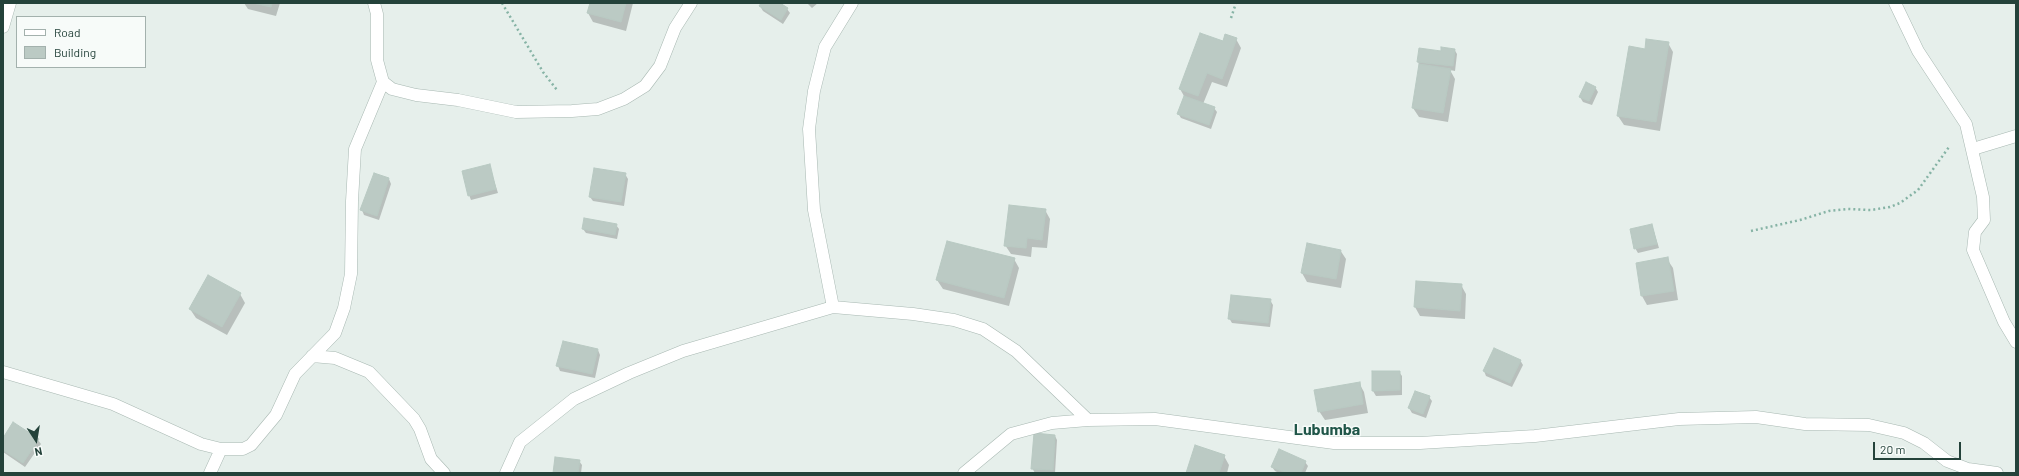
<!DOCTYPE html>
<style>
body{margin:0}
#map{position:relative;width:2019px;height:476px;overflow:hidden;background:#e6efeb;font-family:Barlow,sans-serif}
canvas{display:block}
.frame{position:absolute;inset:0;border:4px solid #24423a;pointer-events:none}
.legend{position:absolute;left:16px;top:16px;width:130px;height:52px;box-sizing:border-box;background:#f7fbf9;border:1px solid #a3b1ad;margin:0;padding:5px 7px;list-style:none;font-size:12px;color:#24423a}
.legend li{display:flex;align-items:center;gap:8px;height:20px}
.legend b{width:20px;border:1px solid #a3b1ad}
.north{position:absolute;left:16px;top:420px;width:40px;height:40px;-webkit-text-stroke:3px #f7fbf9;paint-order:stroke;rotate:168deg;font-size:11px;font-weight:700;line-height:16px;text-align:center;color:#24423a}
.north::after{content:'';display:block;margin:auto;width:14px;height:18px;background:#24423a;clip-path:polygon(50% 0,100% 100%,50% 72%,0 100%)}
.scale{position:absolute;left:1873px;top:442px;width:88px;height:18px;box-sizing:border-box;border:2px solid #24423a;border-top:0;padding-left:5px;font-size:12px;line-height:14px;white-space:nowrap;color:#24423a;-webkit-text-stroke:3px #f7fbf9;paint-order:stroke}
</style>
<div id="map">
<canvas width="2019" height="476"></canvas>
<div class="frame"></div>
<ul class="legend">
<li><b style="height:5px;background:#fff"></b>Road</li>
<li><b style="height:11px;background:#bbcac4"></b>Building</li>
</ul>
<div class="north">N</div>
<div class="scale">20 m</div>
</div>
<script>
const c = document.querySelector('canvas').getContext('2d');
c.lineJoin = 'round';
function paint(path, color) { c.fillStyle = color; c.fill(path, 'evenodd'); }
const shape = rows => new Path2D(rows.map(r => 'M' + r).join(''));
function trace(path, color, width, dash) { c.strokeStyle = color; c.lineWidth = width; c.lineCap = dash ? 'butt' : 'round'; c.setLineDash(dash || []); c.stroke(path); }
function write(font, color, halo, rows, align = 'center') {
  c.font = font + ' Barlow,sans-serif'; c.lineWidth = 3; c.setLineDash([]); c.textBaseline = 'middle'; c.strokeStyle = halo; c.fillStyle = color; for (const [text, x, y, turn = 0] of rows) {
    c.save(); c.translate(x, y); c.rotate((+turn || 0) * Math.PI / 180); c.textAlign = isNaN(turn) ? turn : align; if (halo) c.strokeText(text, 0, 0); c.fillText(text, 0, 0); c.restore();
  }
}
const shadow = shape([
 [244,3,280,3,276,16,248,9],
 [591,3,633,3,626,31,593,22,588,13],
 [763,3,778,3,787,9,790,13,783,24,763,11,760,6],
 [807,3,818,3,812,8],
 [1236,39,1241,48,1227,87,1212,82,1203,104,1214,108,1217,112,1211,129,1181,118,1178,113,1184,96,1180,89,1223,42],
 [1668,43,1673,52,1660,131,1624,125,1618,116,1645,50],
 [1454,49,1457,54,1455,71,1450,70,1455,79,1448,122,1419,117,1413,108,1420,66,1418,62,1442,52],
 [1595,87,1598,92,1592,105,1583,102,1580,97],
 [489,165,498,193,471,200,469,195],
 [625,174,628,179,624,206,593,201,590,197],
 [389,179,391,184,379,220,364,215,362,210],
 [1045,210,1050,219,1047,248,1032,247,1031,257,1011,254,1005,245],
 [616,225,619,229,617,239,586,233,583,229],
 [1652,225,1659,248,1638,253,1635,248],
 [1340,250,1346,259,1341,288,1307,282,1302,273],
 [1014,259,1019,268,1009,306,943,289,937,280],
 [1667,259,1673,268,1678,300,1647,305,1642,296],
 [1461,285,1466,294,1465,319,1420,316,1415,307],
 [240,294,245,303,227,335,196,318,190,309],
 [1270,300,1273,305,1270,327,1232,323,1229,318],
 [598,350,600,355,595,378,560,371,558,366],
 [1520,360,1523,365,1512,387,1486,376,1484,371],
 [1373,372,1399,372,1402,376,1402,395,1376,396,1373,391],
 [1359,383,1364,392,1368,413,1325,420,1319,411],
 [1429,397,1432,401,1426,418,1412,413,1409,408],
 [1055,436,1057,440,1055,473,1035,473,1032,468],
 [3,440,38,440,41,444,25,467,3,452],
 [1224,456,1229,465,1227,473,1187,473],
 [579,461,582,465,581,473,554,473],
 [1305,462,1308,466,1305,473,1279,473,1275,471,1272,467]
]);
const building = shape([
 [253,3,272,3,271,7,253,3],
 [590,3,626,3,621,22,587,13,590,3],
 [761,3,780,3,788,8,781,20,759,6,761,3],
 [1200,33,1223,41,1225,34,1237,38,1222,79,1207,73,1198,96,1179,89,1200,33],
 [1646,39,1669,42,1656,122,1617,116,1629,46,1645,49,1646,39],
 [1441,47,1455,49,1453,66,1417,62,1419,48,1441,51,1441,47],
 [1419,64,1451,69,1443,113,1412,108,1419,64],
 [1586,82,1596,87,1589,101,1579,97,1586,82],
 [1184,96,1215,107,1209,125,1177,114,1184,96],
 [490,164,496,189,468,196,462,171,490,164],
 [594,168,626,173,621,202,589,197,594,168],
 [374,173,389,178,377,216,360,210,374,173],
 [1009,205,1046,209,1042,240,1027,238,1026,248,1004,246,1009,205],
 [584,218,617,224,615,235,582,229,584,218],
 [1652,224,1657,244,1634,249,1630,229,1652,224],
 [947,241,1015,258,1004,298,936,280,947,241],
 [1307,243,1341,250,1336,279,1301,273,1307,243],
 [1668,257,1674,291,1641,296,1636,263,1668,257],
 [208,275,241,293,222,327,189,309,208,275],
 [1416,281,1462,284,1460,311,1414,307,1416,281],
 [1231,295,1271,299,1268,323,1228,319,1231,295],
 [563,341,598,349,592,374,556,366,563,341],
 [1494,348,1521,360,1510,383,1483,371,1494,348],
 [1372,371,1400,371,1400,390,1372,391,1372,371],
 [1360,382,1363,404,1318,412,1314,390,1360,382],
 [1415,391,1430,396,1423,414,1408,408,1415,391],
 [13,422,39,439,23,463,3,450,3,438,13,422],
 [1034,433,1055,435,1053,470,1031,469,1034,433],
 [1195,445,1225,455,1219,473,1186,473,1195,445],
 [1279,449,1306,461,1301,473,1287,473,1271,467,1279,449],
 [555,457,580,460,578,473,553,473,555,457]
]);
const path = shape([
 [502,3,543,72,557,90],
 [1231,18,1236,3],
 [1751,231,1800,220,1829,211,1848,209,1871,210,1890,207,1900,203,1918,190,1949,147]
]);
const minor = shape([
 [374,3,377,14,377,60,383,82,392,89,416,95,458,100,516,112,572,111,598,109,624,99,645,86,660,66,675,28,691,3],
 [1895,3,1918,51,1966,124,1983,197,1984,220,1975,232,1973,250,2004,322,2016,342],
 [3,27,10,3],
 [1973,149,2016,136],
 [833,307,814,210,809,129,814,91,825,47,852,3],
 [312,356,335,358,369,372,414,419,420,429,431,459,444,473],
 [3,372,113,404,201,444,221,449,243,449,251,445,276,415,295,374,335,333,344,308,351,274,352,201,355,149,383,82],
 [210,473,221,449],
 [506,473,520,442,574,399,629,373,683,351,833,307,913,314,954,320,983,329,1016,351,1088,420],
 [964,473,1011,434,1052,423,1088,420,1155,419,1334,443,1420,443,1535,436,1679,419,1756,417,1805,424,1869,425,1904,433,1924,443,1947,461,1968,469,1997,473]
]);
const quarterNames = [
 ["Lubumba",1327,430]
];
paint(shadow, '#0003');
paint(building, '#bbcac4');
trace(building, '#b8c9c2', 1);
trace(minor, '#a8b8b2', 13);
trace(path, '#86b3a5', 2.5, [2, 3]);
trace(minor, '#fff', 12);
write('bold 16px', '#1f5548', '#f7fbf9', quarterNames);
</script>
